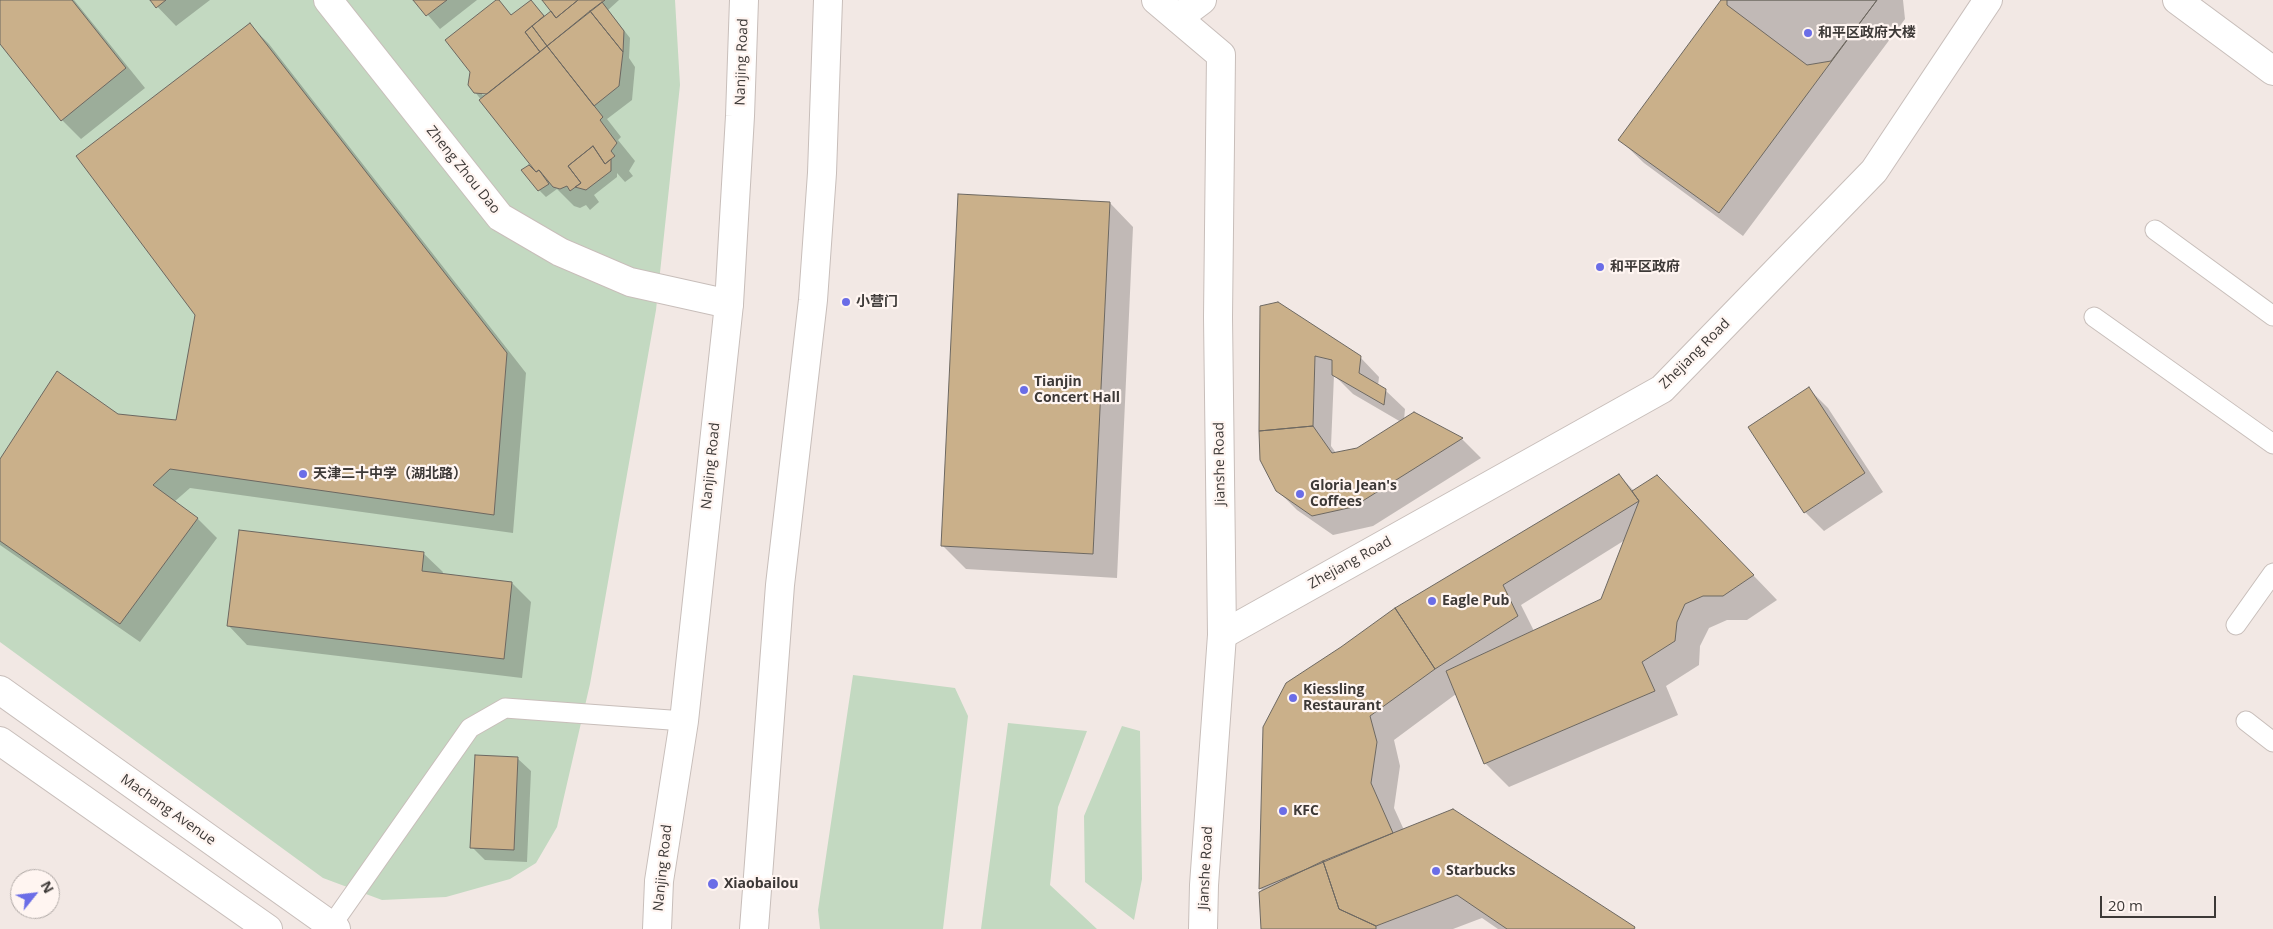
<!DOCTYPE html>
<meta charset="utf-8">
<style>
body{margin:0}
#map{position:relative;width:2273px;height:929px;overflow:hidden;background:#f2e8e4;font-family:"Open Sans",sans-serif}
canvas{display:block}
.north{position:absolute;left:10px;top:869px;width:50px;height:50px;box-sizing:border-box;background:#fff5f1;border:1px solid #b1aaa7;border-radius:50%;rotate:61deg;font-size:14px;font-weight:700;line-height:20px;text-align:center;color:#3d3937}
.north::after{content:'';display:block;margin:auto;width:18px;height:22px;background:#6b6de7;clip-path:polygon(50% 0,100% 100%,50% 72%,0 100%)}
.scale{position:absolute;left:2100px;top:896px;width:116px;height:22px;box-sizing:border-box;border:2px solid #3d3937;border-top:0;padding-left:6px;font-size:15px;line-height:18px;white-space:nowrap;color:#3d3937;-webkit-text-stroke:4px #fff5f1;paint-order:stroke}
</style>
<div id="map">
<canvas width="2273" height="929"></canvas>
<div class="north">N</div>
<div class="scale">20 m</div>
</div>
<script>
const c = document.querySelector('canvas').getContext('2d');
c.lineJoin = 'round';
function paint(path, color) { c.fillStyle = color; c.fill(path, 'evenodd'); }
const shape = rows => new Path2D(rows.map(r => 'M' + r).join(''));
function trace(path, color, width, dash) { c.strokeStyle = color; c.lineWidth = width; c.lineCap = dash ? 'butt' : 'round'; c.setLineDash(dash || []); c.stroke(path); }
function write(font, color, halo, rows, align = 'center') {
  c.font = font + ' "Open Sans","Noto Sans SC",sans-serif'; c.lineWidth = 4.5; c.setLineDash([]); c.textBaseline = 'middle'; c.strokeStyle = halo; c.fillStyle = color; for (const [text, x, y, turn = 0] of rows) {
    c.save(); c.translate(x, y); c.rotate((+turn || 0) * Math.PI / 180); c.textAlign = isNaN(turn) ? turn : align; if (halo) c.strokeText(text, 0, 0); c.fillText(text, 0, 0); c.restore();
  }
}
const green = shape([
 [0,0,675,0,680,85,656,310,590,684,557,827,536,863,510,879,446,897,382,900,323,878,0,642],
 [853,675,955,688,968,716,943,929,820,929,818,910],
 [1008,723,1087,731,1058,807,1050,885,1097,929,981,929],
 [1122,726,1140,731,1142,879,1134,920,1085,882,1084,816]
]);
const shadow = shape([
 [0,0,74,0,145,88,81,139,62,120,0,42],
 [151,0,210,0,176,26],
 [415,0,477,0,440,29],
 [544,0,619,0,608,10,630,38,629,58,635,67,632,100,607,119,621,137,618,140,635,161,629,171,633,176,625,182,617,173,617,177,594,195,599,202,590,210,586,205,580,208,574,206,557,189,546,197,539,190,523,170,540,175,475,92,498,1,512,16,530,1,546,17,552,11],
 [482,92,493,95,482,95],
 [1723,0,1903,0,1905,19,1743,236,1644,163,1620,140],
 [250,25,269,44,526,373,513,533,190,488,174,502,198,519,217,538,140,642,0,545,0,461,118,415,177,421],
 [1110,203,1133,227,1117,578,966,569,942,545],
 [1261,307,1360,357,1379,377,1378,386,1385,390,1405,409,1404,420,1414,413,1462,439,1481,458,1373,526,1333,535,1297,510,1277,490],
 [1334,375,1353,394,1401,422,1358,449,1336,453,1331,446],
 [1808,388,1828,408,1883,492,1824,531,1805,512],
 [1619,475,1634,491,1681,500,1777,600,1747,620,1727,620,1709,628,1700,646,1699,665,1666,686,1678,715,1509,787,1485,763,1456,694,1394,740,1400,766,1394,808,1404,830,1453,811,1636,929,1498,929,1482,918,1453,929,1263,929,1263,891,1260,888,1264,728],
 [1625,540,1602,600,1534,631,1521,605],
 [423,553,443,572,442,575,512,583,531,602,522,678,247,645,228,625],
 [517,758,531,771,527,862,485,860,472,847]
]);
const building = shape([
 [0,0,72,0,126,68,61,121,0,44,0,0],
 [150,0,166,0,156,8,150,0],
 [413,0,447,0,426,16,413,0],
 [496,0,499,0,511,15,531,0,544,16,525,32,540,52,487,94,474,93,468,85,470,72,445,40,496,0],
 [542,0,578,0,556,18,542,0],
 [578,0,605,0,547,46,532,26,551,11,556,18,578,0],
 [1721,0,1877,0,1719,213,1618,140,1721,0],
 [1727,0,1877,0,1831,61,1807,65,1727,5,1727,0],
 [602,2,624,31,623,52,590,11,602,2],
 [590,11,623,52,619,86,594,106,547,46,590,11],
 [250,23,507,353,494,515,170,469,153,485,198,518,120,624,0,541,0,459,57,371,118,414,176,420,195,315,76,156,250,23],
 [532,26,547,46,540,52,525,32,532,26],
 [547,46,603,117,600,120,617,143,611,151,615,156,605,164,593,146,568,166,581,183,570,191,567,186,560,189,553,187,539,170,536,172,479,100,547,46],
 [593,146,605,164,611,159,611,171,586,190,575,187,581,183,568,166,593,146],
 [529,165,536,172,539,170,549,184,538,191,521,170,529,165],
 [958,194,1110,202,1093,554,941,546,958,194],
 [1278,302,1361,356,1359,373,1386,389,1384,405,1332,375,1332,360,1315,356,1313,426,1259,431,1260,306,1278,302],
 [1809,387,1865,473,1804,513,1748,427,1809,387],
 [1414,412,1463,438,1353,507,1312,516,1276,491,1260,460,1259,431,1313,426,1332,453,1357,448,1414,412],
 [1619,474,1639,501,1503,585,1518,616,1435,669,1395,608,1619,474],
 [1657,475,1754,575,1723,596,1703,596,1685,604,1677,622,1675,641,1642,662,1655,691,1484,764,1446,671,1601,599,1639,501,1632,491,1657,475],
 [239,530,424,552,422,571,512,582,504,659,227,626,239,530],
 [1395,608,1435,669,1370,716,1377,742,1371,783,1393,833,1259,889,1263,727,1286,683,1341,647,1395,608],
 [475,755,518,757,514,850,470,848,475,755],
 [1453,809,1635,927,1634,929,1507,929,1457,895,1376,926,1339,909,1323,861,1453,809],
 [1323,861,1339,909,1376,926,1376,929,1261,929,1259,892,1323,861]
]);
const service = shape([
 [2155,230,2273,316],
 [2094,317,2273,444],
 [2236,625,2273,573],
 [2246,721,2273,742],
 [331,926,470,728,505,708,684,721]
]);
const minor = shape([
 [328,0,500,217,560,252,630,282,729,304],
 [1178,18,1202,0],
 [1222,635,1662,389,1874,171,1988,0]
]);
const tertiary = shape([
 [1156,0,1221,55,1218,317,1222,635,1204,885,1203,929],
 [0,690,336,929],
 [0,741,268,929]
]);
const primary = shape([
 [2177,0,2273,71],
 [657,929,659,881,684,721,729,304,740,116,744,0],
 [754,929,780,585,813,300,822,173,828,0]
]);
const markers = [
 [1808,33,5,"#6b6de7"],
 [1600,267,5,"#6b6de7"],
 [846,302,5,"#6b6de7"],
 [1024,390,5,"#6b6de7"],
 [303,474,5,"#6b6de7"],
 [1300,494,5,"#6b6de7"],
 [1432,601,5,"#6b6de7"],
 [1293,698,5,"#6b6de7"],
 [1283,811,5,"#6b6de7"],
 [1436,871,5,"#6b6de7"],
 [713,884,6,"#6b6de7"]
];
const poiNames = [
 ["和平区政府大楼",1818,33],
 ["和平区政府",1610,267],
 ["小营门",856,302],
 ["Tianjin",1034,382],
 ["Concert Hall",1034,398],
 ["天津二十中学（湖北路）",313,474],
 ["Gloria Jean's",1310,486],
 ["Coffees",1310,502],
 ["Eagle Pub",1442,601],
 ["Kiessling",1303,690],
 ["Restaurant",1303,706],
 ["KFC",1293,811],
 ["Starbucks",1446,871],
 ["Xiaobailou",724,884]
];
const streetNames = [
 ["Nanjing Road",742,62,-88],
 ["Zheng Zhou Dao",463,170,51],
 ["Zhejiang Road",1695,354,-45],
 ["Jianshe Road",1220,464,-91],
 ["Nanjing Road",711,466,-84],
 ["Zhejiang Road",1350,563,-29],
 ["Machang Avenue",168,810,35],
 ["Nanjing Road",663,868,-84],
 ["Jianshe Road",1206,868,-87]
];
paint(green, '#c3d9c1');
paint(shadow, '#0003');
paint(building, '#cab08a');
trace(building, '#6d6861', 1);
trace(service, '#c8beba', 21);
trace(minor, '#c8beba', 30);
trace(tertiary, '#c8beba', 30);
trace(primary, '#c8beba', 30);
trace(service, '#fff', 19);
trace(minor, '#fff', 28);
trace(tertiary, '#fff', 28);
trace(primary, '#fff', 28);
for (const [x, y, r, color] of markers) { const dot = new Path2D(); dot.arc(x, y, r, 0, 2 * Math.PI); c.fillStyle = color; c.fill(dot); trace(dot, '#fff5f1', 2); }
write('bold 14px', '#3d3937', '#fff5f1', poiNames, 'left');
write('14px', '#3d3937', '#fff5f1', streetNames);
</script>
